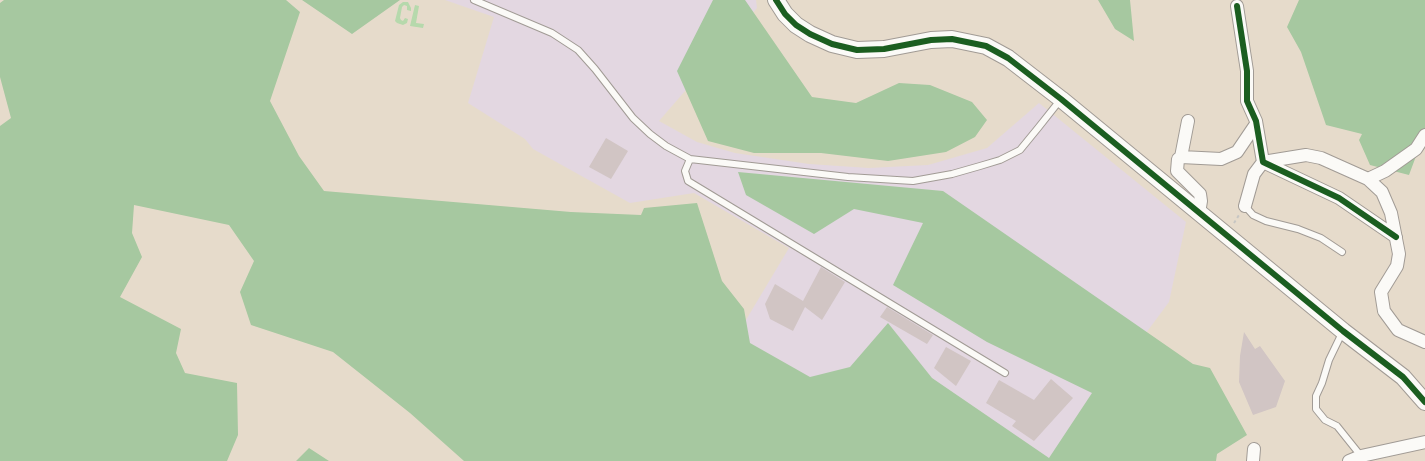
<!DOCTYPE html>
<style>
body{margin:0}
canvas{display:block;background:#e6dbcb}
</style>
<canvas width="1425" height="461"></canvas>
<script>
const c = document.querySelector('canvas').getContext('2d');
c.lineJoin = 'round';
function paint(path, color) { c.fillStyle = color; c.fill(path, 'evenodd'); }
const shape = rows => new Path2D(rows.map(r => 'M' + r).join(''));
function trace(path, color, width, dash) { c.strokeStyle = color; c.lineWidth = width; c.lineCap = dash ? 'butt' : 'round'; c.setLineDash(dash || []); c.stroke(path); }
const built = shape([
 [445,0,756,0,757,8,659,121,697,142,735,153,809,164,869,168,928,165,987,148,1039,103,1186,222,1169,302,1051,461,854,381,788,390,731,345,789,248,694,193,630,203,533,149,525,139,468,103,494,17]
]);
const green = shape([
 [403,2,408,2,411,8,411,11,407,10,407,6,404,5,402,7,400,18,401,20,403,21,405,18,408,19,407,23,403,25,397,23,395,21,399,5],
 [415,5,419,6,416,23,424,24,423,28,410,26]
]);
const forest = shape([
 [4,0,286,0,300,12,270,101,299,156,324,191,571,212,641,215,644,208,697,203,722,281,744,309,750,343,810,377,850,367,888,323,932,378,1049,458,1092,393,987,342,893,285,923,223,854,209,814,234,746,195,738,172,943,191,1193,364,1210,368,1247,435,1217,454,1216,461,464,461,410,413,333,352,251,325,240,292,254,261,229,225,134,205,132,233,142,257,120,297,181,329,176,353,185,373,237,383,238,435,227,461,0,461,0,126,11,118,0,77,0,3],
 [302,0,400,0,352,34],
 [713,0,745,0,812,97,856,103,899,83,930,85,972,102,987,120,975,137,946,152,888,161,821,153,754,153,708,141,677,71],
 [1098,0,1130,0,1134,41,1115,29],
 [1299,0,1425,0,1425,132,1409,175,1370,165,1359,140,1362,134,1326,125,1301,52,1287,27],
 [309,448,329,461,296,461]
]);
const building = shape([
 [606,138,628,151,611,179,589,167],
 [821,267,845,282,822,320,805,307,793,331,770,319,765,304,775,284,803,301],
 [887,307,933,335,927,344,880,317],
 [1244,332,1255,349,1260,346,1285,381,1276,407,1253,415,1239,382,1240,356],
 [946,347,971,361,956,386,934,368],
 [1051,379,1073,398,1034,441,1012,426,1016,421,986,403,999,380,1034,400]
]);
const path = shape([
 [1234,223,1239,215]
]);
const service = shape([
 [474,0,552,33,578,50,595,69,633,118,650,134,666,146,690,159,848,177,913,181,952,174,980,166,1000,160,1020,150,1038,128,1061,99],
 [690,159,685,171,688,181,1005,373],
 [1245,206,1253,215,1266,221,1298,229,1321,238,1342,252],
 [1343,331,1329,360,1322,383,1316,396,1316,409,1325,420,1337,426,1361,456]
]);
const minor = shape([
 [1237,6,1247,71,1247,101,1256,121,1263,162,1339,198,1396,237],
 [1188,121,1181,157,1178,159,1177,171,1200,194,1201,201,1199,213],
 [1181,157,1221,159,1237,152,1256,124],
 [1368,179,1385,171,1416,149,1425,135],
 [1245,206,1254,174,1263,162,1306,155,1321,158,1368,179,1382,192,1391,213,1399,254,1397,266,1381,292,1384,311,1398,330,1425,342],
 [1253,461,1254,449],
 [1349,461,1361,456,1425,442]
]);
const tertiary = shape([
 [776,0,785,14,796,25,810,34,832,44,857,50,884,49,931,40,952,39,986,46,1008,58,1061,99,1343,331,1403,377,1425,402]
]);
const cycleway = shape([
 [776,0,785,14,796,25,810,34,832,44,857,50,884,49,931,40,952,39,986,46,1008,58,1061,99,1343,331,1403,377,1425,402],
 [1237,6,1247,71,1247,101,1256,121,1263,162,1339,198,1396,237]
]);
paint(built, '#e3d7e1');
paint(green, '#b6d9ac');
paint(forest, '#a6c8a0');
paint(building, '#d1c5c4');
trace(service, '#a19b95', 8);
trace(minor, '#a19b95', 14);
trace(tertiary, '#a19b95', 18);
trace(path, '#c7c6c3', 2, [3, 3]);
trace(service, '#fbfaf7', 6);
trace(minor, '#fbfaf7', 12);
trace(tertiary, '#fbfaf7', 16);
trace(cycleway, '#1b5e20', 6);
</script>
